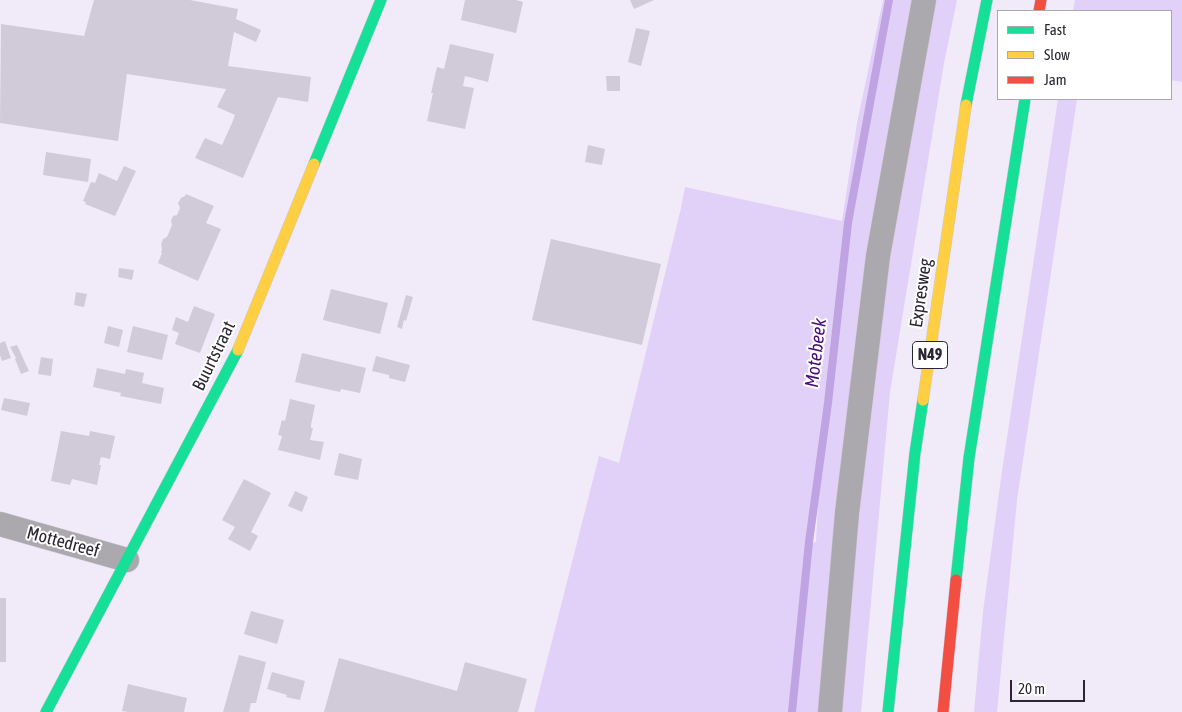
<!DOCTYPE html>
<style>
body{margin:0}
#map{position:relative;width:1182px;height:712px;overflow:hidden;background:#f0eaf9;font-family:"Asap Condensed",sans-serif}
canvas{display:block}
.legend{position:absolute;left:997px;top:10px;width:175px;height:90px;box-sizing:border-box;background:#fff;border:1px solid #aaa8ad;margin:0;padding:6px 9px;list-style:none;font-size:15px;color:#2b2632}
.legend li{display:flex;align-items:center;gap:10px;height:25px}
.legend b{width:25px;border:1px solid #aaa8ad}
.scale{position:absolute;left:1010px;top:680px;width:75px;height:22px;box-sizing:border-box;border:2px solid #2b2632;border-top:0;padding-left:6px;font-size:15px;line-height:18px;white-space:nowrap;color:#2b2632;-webkit-text-stroke:4px #fff;paint-order:stroke}
</style>
<div id="map">
<canvas width="1182" height="712"></canvas>
<ul class="legend">
<li><b style="height:6px;background:#16e098"></b>Fast</li>
<li><b style="height:6px;background:#ffcf43"></b>Slow</li>
<li><b style="height:6px;background:#f24e42"></b>Jam</li>
</ul>
<div class="scale">20 m</div>
</div>
<script>
const c = document.querySelector('canvas').getContext('2d');
c.lineJoin = 'round';
function paint(path, color) { c.fillStyle = color; c.fill(path, 'evenodd'); }
const shape = rows => new Path2D(rows.map(r => 'M' + r).join(''));
function trace(path, color, width, dash) { c.strokeStyle = color; c.lineWidth = width; c.lineCap = dash ? 'butt' : 'round'; c.setLineDash(dash || []); c.stroke(path); }
function write(font, color, halo, rows, align = 'center') {
  c.font = font + ' "Asap Condensed",sans-serif'; c.lineWidth = 4; c.setLineDash([]); c.textBaseline = 'middle'; c.strokeStyle = halo; c.fillStyle = color; for (const [text, x, y, turn = 0] of rows) {
    c.save(); c.translate(x, y); c.rotate((+turn || 0) * Math.PI / 180); c.textAlign = isNaN(turn) ? turn : align; if (halo) c.strokeText(text, 0, 0); c.fillText(text, 0, 0); c.restore();
  }
}
const green = shape([
 [883,0,957,0,944,63,890,392,861,712,534,712,599,456,619,463,681,208,685,187,842,221,857,123],
 [820,469,816,542,810,542,809,541],
 [1075,0,1182,0,1182,82,1171,80,1171,11,1073,11],
 [1058,99,1077,99,1017,500,997,712,974,712,983,612,1002,471]
]);
const stream = shape([
 [792,712,809,542,828,403,848,223,889,0]
]);
const building = shape([
 [94,0,190,0,238,9,236,19,261,30,256,42,234,32,228,66,311,77,308,102,278,97,243,178,195,158,205,138,222,145,232,123,235,115,217,107,226,89,127,74,118,141,0,123,1,24,84,36],
 [465,0,516,0,523,2,516,33,461,20],
 [630,0,654,0,634,9],
 [636,28,650,31,641,66,628,62],
 [450,44,494,54,488,82,465,76,463,86,474,88,465,129,427,121,433,93,431,93,437,67,444,69],
 [606,76,620,76,620,91,607,91],
 [588,145,605,149,602,165,585,162],
 [46,152,91,159,88,182,43,175],
 [124,166,136,171,115,216,85,204,86,202,83,201,91,182,95,183,99,173,117,181],
 [186,194,214,206,206,223,221,229,198,281,158,263,162,253,161,253,162,249,161,245,163,239,167,237,172,225,171,221,173,216,177,215,180,208,178,203,181,198,185,196],
 [551,239,661,264,642,345,532,320],
 [119,268,134,270,132,280,118,277],
 [331,289,388,303,380,334,323,320],
 [76,292,87,294,84,307,74,305],
 [406,295,413,297,406,321,404,320,402,329,397,327],
 [194,306,215,314,200,353,175,344,179,333,172,330,176,317,188,322],
 [108,326,123,330,119,347,104,343],
 [133,326,168,335,162,360,127,352],
 [5,341,11,358,2,361,0,355,0,343],
 [17,345,29,371,21,374,15,359,16,358,10,347],
 [302,353,366,368,360,393,341,389,340,392,295,382],
 [376,356,410,365,405,382,389,378,389,375,372,371],
 [41,357,53,359,51,376,38,374],
 [97,368,125,374,126,369,144,373,142,383,164,388,161,404,120,396,121,393,93,387],
 [4,398,30,403,27,416,1,410],
 [290,399,315,405,311,425,311,428,313,428,310,440,324,442,320,460,278,450,282,436,278,435,282,420,285,421],
 [61,431,89,436,90,431,115,436,110,459,101,457,99,465,101,465,97,485,72,479,70,485,51,481],
 [339,453,362,459,358,480,334,475],
 [244,479,271,493,251,532,258,536,250,551,228,539,235,527,222,520],
 [295,491,308,497,302,512,288,506],
 [0,598,6,598,6,662,0,662],
 [251,611,284,620,277,644,244,634],
 [239,655,266,662,256,703,251,703,249,712,223,712],
 [339,658,457,691,465,662,527,679,518,712,324,712],
 [272,672,305,681,300,700,286,697,287,695,267,689],
 [128,684,187,698,184,712,128,712,122,711]
]);
const street = shape([
 [0,524,127,560],
 [830,712,847,513,878,256,924,0]
]);
const fast = shape([
 [966,105,987,0],
 [314,164,381,0],
 [956,580,969,458,1025,99],
 [46,712,238,350],
 [888,712,915,453,923,400]
]);
const slow = shape([
 [238,350,314,164],
 [923,400,966,105]
]);
const jam = shape([
 [1039,11,1041,0],
 [943,712,956,580]
]);
const shields = [
 [930,355,35]
];
const shieldNames = [
 ["N49",930,355]
];
const streetNames = [
 ["Expresweg",921,293,-82],
 ["Buurtstraat",214,356,-64],
 ["Mottedreef",63,542,15]
];
const waterNames = [
 ["Motebeek",816,353,-83]
];
paint(green, '#e1d0f8');
trace(stream, '#c0a3e3', 8);
paint(building, '#d1cbd9');
trace(street, '#cdc8d4', 25);
trace(fast, '#cdc8d4', 12);
trace(slow, '#cdc8d4', 12);
trace(jam, '#cdc8d4', 12);
trace(street, '#aba9ae', 24);
trace(fast, '#16e098', 11);
trace(slow, '#ffcf43', 11);
trace(jam, '#f24e42', 11);
for (const [x, y, w] of shields) { const box = new Path2D(); box.roundRect(x - w / 2, y - 13.5, w, 27, 4); c.fillStyle = '#fff'; c.fill(box); trace(box, '#2b2632', 1); }
write('bold 16px', '#2b2632', null, shieldNames);
write('18px', '#2b2632', '#fff', streetNames);
write('italic 19px', '#470b73', '#fff', waterNames);
</script>
